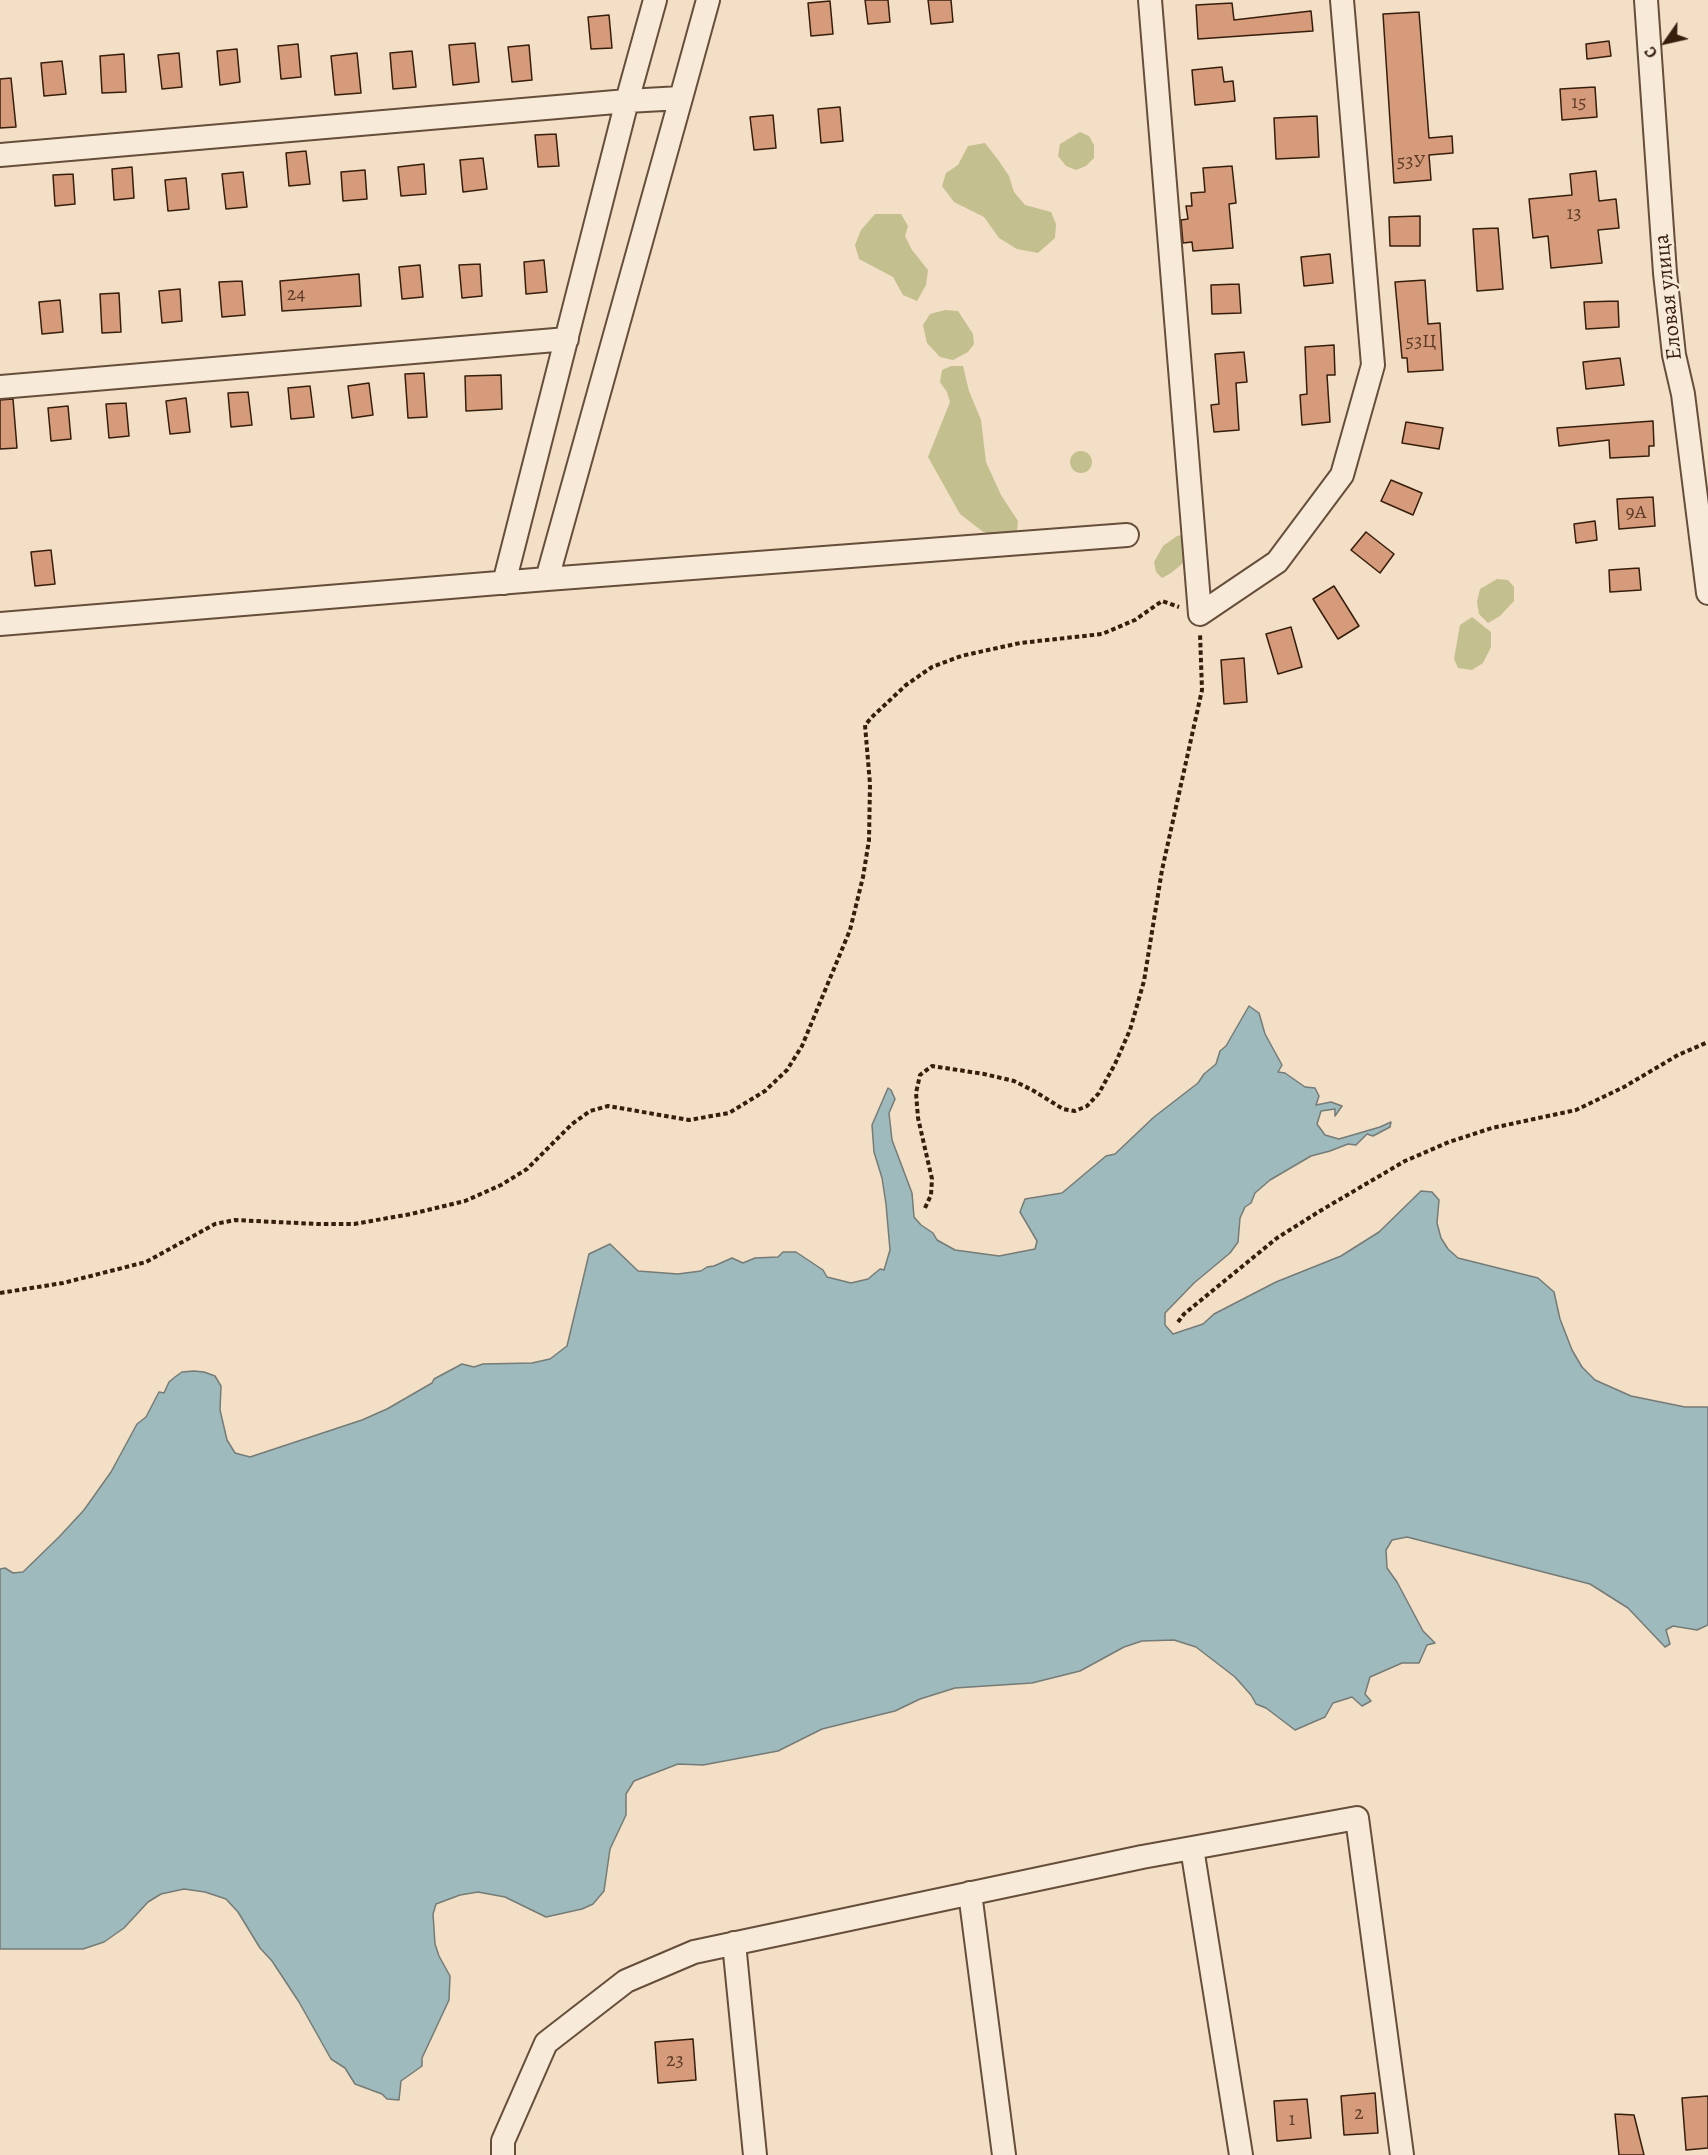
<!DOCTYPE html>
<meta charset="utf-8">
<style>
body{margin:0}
#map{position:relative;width:1708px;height:2155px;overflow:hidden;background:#f2dfc5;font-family:Alegreya,serif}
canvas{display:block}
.north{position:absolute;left:1636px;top:12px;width:60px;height:60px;-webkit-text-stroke:4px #f7ead9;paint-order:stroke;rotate:236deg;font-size:16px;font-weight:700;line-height:24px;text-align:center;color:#371d0c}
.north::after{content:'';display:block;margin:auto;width:21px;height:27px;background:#371d0c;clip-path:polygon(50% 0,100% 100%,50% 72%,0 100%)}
</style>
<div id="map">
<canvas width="1708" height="2155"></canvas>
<div class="north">С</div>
</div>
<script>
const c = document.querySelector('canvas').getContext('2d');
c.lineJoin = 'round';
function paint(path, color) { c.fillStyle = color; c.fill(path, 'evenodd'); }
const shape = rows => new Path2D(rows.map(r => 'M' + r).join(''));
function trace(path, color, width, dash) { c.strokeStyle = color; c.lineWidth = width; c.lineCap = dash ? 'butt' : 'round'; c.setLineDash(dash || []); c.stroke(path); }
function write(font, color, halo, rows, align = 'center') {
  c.font = font + ' Alegreya,serif'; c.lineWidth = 5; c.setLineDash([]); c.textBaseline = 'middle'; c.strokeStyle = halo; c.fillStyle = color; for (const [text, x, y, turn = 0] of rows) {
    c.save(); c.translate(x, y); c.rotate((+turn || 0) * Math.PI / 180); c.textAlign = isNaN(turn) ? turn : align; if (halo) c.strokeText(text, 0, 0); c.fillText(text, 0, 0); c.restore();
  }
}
const green = shape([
 [1080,132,1089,136,1094,145,1094,158,1086,166,1076,170,1066,166,1058,156,1060,144],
 [985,143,999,161,1009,176,1014,192,1025,205,1051,212,1056,224,1055,238,1038,253,1017,249,999,238,984,217,954,202,942,186,946,173,958,165,968,146],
 [875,214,901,214,908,226,905,236,912,250,928,270,926,285,917,301,903,295,893,277,859,259,855,245,861,230],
 [945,310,958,311,973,334,974,344,968,352,953,360,940,357,927,343,923,325,930,314],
 [951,366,963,366,969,391,981,420,986,462,1001,495,1018,521,1017,531,1009,538,1001,540,982,531,960,514,928,457,950,402,947,392,940,382,942,370],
 '1070 462a11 11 0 1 1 22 0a11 11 0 1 1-22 0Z',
 [1188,534,1187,560,1171,573,1162,578,1156,572,1154,562,1163,546,1177,536],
 [1497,579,1508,580,1514,587,1514,601,1500,616,1488,623,1479,614,1477,602,1480,589],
 [1472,617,1491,632,1491,647,1483,663,1472,670,1458,668,1454,659,1460,625]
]);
const water = shape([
 [1249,1006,1259,1013,1265,1034,1282,1065,1278,1072,1285,1073,1305,1087,1315,1088,1319,1096,1316,1105,1331,1102,1342,1106,1335,1116,1335,1109,1321,1111,1317,1124,1325,1135,1339,1139,1380,1127,1391,1122,1390,1127,1373,1136,1367,1134,1356,1145,1348,1144,1330,1151,1311,1156,1270,1180,1255,1193,1251,1203,1245,1207,1240,1218,1238,1242,1230,1253,1194,1283,1165,1313,1165,1325,1173,1334,1203,1324,1214,1314,1276,1282,1341,1256,1379,1232,1421,1191,1432,1192,1439,1200,1437,1223,1441,1238,1448,1249,1458,1258,1538,1278,1554,1292,1560,1319,1572,1350,1582,1367,1595,1380,1631,1396,1685,1407,1708,1407,1708,1625,1697,1630,1673,1626,1666,1630,1670,1644,1665,1647,1628,1608,1590,1584,1407,1537,1392,1540,1386,1550,1387,1568,1397,1582,1423,1631,1435,1643,1427,1645,1419,1663,1402,1663,1370,1677,1365,1694,1371,1701,1362,1706,1352,1697,1333,1703,1325,1717,1295,1730,1266,1708,1256,1704,1251,1695,1235,1677,1196,1647,1174,1640,1142,1641,1124,1647,1080,1671,1032,1683,955,1688,920,1699,895,1711,822,1729,778,1751,703,1765,678,1764,634,1781,626,1794,626,1815,610,1849,604,1891,593,1904,582,1909,546,1917,505,1897,478,1892,460,1895,436,1904,433,1914,435,1944,439,1956,450,1976,449,2000,422,2058,422,2066,401,2081,399,2100,387,2099,382,2094,355,2084,345,2068,331,2059,299,2002,272,1961,260,1948,238,1912,226,1899,205,1892,184,1889,161,1894,148,1902,124,1928,104,1942,83,1949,0,1949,0,1569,5,1568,13,1573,23,1572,59,1537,84,1510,111,1472,137,1424,146,1417,159,1392,164,1393,169,1382,175,1377,182,1372,194,1371,204,1372,215,1376,221,1386,220,1410,227,1440,235,1453,250,1457,362,1420,387,1409,432,1383,434,1379,462,1364,474,1367,483,1364,532,1363,550,1359,567,1346,589,1254,610,1244,638,1271,678,1274,701,1271,707,1267,714,1266,732,1258,743,1263,755,1258,778,1257,783,1252,796,1252,823,1270,827,1277,851,1283,868,1279,880,1269,884,1270,890,1250,886,1204,882,1178,874,1152,872,1125,888,1088,891,1090,895,1099,889,1113,892,1140,912,1193,914,1217,921,1225,933,1233,937,1240,955,1250,999,1256,1035,1249,1037,1241,1020,1212,1025,1199,1062,1193,1106,1156,1115,1154,1154,1117,1198,1083,1204,1074,1216,1064,1220,1051,1226,1046,1249,1006]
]);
const building = shape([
 [865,0,888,0,890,22,868,24,865,0],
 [928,0,951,0,953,22,931,24,928,0],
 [830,1,833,34,811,36,808,3,830,1],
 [1232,3,1234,20,1311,11,1313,31,1198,39,1196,5,1232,3],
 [1419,12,1429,138,1452,136,1453,153,1429,155,1431,180,1394,183,1383,14,1419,12],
 [609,15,612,48,591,49,588,17,609,15],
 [1609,41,1611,56,1587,59,1586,44,1609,41],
 [475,43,479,82,453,85,449,45,475,43],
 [298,44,301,77,281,79,278,46,298,44],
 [529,45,532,80,512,82,508,47,529,45],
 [237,49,240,82,220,85,217,51,237,49],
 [412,51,416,87,393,89,390,53,412,51],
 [179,53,182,87,162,89,158,55,179,53],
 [357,53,361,93,335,95,331,56,357,53],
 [124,54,126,92,102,93,100,56,124,54],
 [62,61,66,94,44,96,41,63,62,61],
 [1222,67,1224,82,1233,81,1235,101,1195,105,1192,70,1222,67],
 [11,78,16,127,0,128,0,79,11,78],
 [1595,87,1597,117,1562,120,1560,89,1595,87],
 [840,107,843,141,821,143,818,109,840,107],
 [773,115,776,148,754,150,750,117,773,115],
 [1317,116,1319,157,1276,159,1274,118,1317,116],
 [556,134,559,166,538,167,535,135,556,134],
 [306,151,310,184,289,186,286,153,306,151],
 [483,158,487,189,463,192,460,160,483,158],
 [424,164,426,194,401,196,398,167,424,164],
 [1232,166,1236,203,1229,204,1233,248,1193,251,1192,242,1183,243,1181,220,1188,219,1186,206,1192,206,1191,193,1205,192,1203,168,1232,166],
 [132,167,134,198,114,200,112,169,132,167],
 [365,170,367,199,343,201,341,172,365,170],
 [1596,171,1599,201,1616,199,1619,228,1598,230,1602,263,1551,268,1548,236,1533,238,1529,199,1572,195,1570,174,1596,171],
 [243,172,247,207,226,209,222,174,243,172],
 [73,174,75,204,55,206,53,175,73,174],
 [186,178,189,209,168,211,165,180,186,178],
 [1420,216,1420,246,1390,246,1389,217,1420,216],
 [1498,228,1503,289,1477,291,1473,229,1498,228],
 [1330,254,1333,283,1304,286,1301,257,1330,254],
 [544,260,547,292,526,294,524,262,544,260],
 [480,264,482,296,462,298,459,265,480,264],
 [420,265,423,297,402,299,399,267,420,265],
 [359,274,361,306,282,311,280,281,359,274],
 [1425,280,1428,324,1440,323,1443,370,1408,372,1407,358,1402,358,1395,282,1425,280],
 [242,281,245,315,222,317,219,282,242,281],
 [1239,284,1241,313,1212,314,1211,285,1239,284],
 [180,289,182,321,162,323,159,291,180,289],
 [119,293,121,332,102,333,100,294,119,293],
 [60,300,63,332,42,334,39,302,60,300],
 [1618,301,1619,327,1586,329,1584,302,1618,301],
 [1334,345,1335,375,1327,375,1330,422,1302,425,1300,395,1307,394,1305,347,1334,345],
 [1244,352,1247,382,1236,383,1239,430,1214,432,1211,405,1219,404,1215,354,1244,352],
 [1620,358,1624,385,1586,389,1583,362,1620,358],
 [424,373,427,417,408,418,405,374,424,373],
 [501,375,502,409,466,411,465,376,501,375],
 [369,383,373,415,352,418,348,386,369,383],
 [310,386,314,417,291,419,288,388,310,386],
 [248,392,252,425,231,427,228,393,248,392],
 [186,398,190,432,170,434,166,401,186,398],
 [13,399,17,448,0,449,0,400,13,399],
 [126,403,129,436,109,438,106,404,126,403],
 [68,406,71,439,51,441,48,408,68,406],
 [1653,421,1654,446,1649,446,1649,456,1610,458,1609,440,1559,446,1557,428,1653,421],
 [1406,422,1443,428,1439,449,1402,443,1406,422],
 [1391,480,1422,493,1413,515,1381,501,1391,480],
 [1653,497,1655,526,1619,529,1617,499,1653,497],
 [1595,521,1597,540,1576,543,1574,524,1595,521],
 [1366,532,1394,554,1380,573,1351,550,1366,532],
 [51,550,55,584,35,586,31,552,51,550],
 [1639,568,1641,590,1610,592,1609,570,1639,568],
 [1334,586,1359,626,1338,639,1313,599,1334,586],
 [1291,627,1302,667,1278,674,1266,634,1291,627],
 [1244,658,1247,702,1224,704,1221,660,1244,658],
 [693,2039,696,2080,658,2083,655,2042,693,2039],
 [1375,2093,1378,2133,1344,2135,1341,2096,1375,2093],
 [1708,2096,1708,2148,1686,2150,1682,2098,1708,2096],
 [1307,2099,1311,2138,1277,2141,1274,2101,1307,2099],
 [1615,2114,1634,2115,1644,2155,1619,2155,1615,2114]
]);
const path = shape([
 [925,1208,931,1195,932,1179,918,1118,916,1093,920,1075,932,1066,984,1074,1014,1081,1034,1091,1063,1109,1075,1111,1087,1106,1099,1093,1115,1064,1130,1030,1144,981,1162,870,1202,690,1200,633],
 [0,1293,63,1283,146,1262,215,1224,235,1220,317,1224,354,1224,411,1214,465,1201,501,1185,527,1169,572,1124,590,1111,608,1106,689,1120,729,1113,765,1091,787,1070,802,1046,850,930,863,877,869,840,870,784,865,725,873,716,906,685,932,667,961,656,1020,643,1102,634,1135,620,1162,601,1179,607],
 [1178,1322,1184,1314,1277,1238,1320,1211,1405,1161,1449,1142,1492,1128,1576,1110,1624,1087,1678,1055,1708,1042]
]);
const minor = shape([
 [655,0,627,101,681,98,708,0],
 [1150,0,1200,614,1277,562,1342,475,1373,365,1342,0],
 [1646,0,1665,273,1674,355,1683,394,1708,593],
 [0,155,627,101,504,583],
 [0,387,567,339],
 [547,579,681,98],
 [0,624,547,579,1127,535],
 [1192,1848,1357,1818,1402,2155],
 [970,1893,1004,2155],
 [734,1943,755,2155],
 [503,2155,503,2141,546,2043,626,1981,694,1952,1142,1857,1192,1848,1241,2155]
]);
const numberNames = [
 ["15",1579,103],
 ["53У",1411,162],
 ["13",1574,214],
 ["24",296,295],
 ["53Ц",1421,342],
 ["9А",1636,513],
 ["23",675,2061],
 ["2",1359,2114],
 ["1",1292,2120]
];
const streetNames = [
 ["Еловая улица",1669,297,-96]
];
paint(green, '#c3bf8f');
paint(water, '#9ebabd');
trace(water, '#757b76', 1.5);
paint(building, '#d59b7b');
trace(building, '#371d0c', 1.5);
trace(minor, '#664e3a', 26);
trace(path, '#371d0c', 4, [4.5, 3]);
trace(minor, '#f7ead9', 22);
write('20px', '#5e3c28', null, numberNames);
write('22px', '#371d0c', '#f7ead9', streetNames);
</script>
